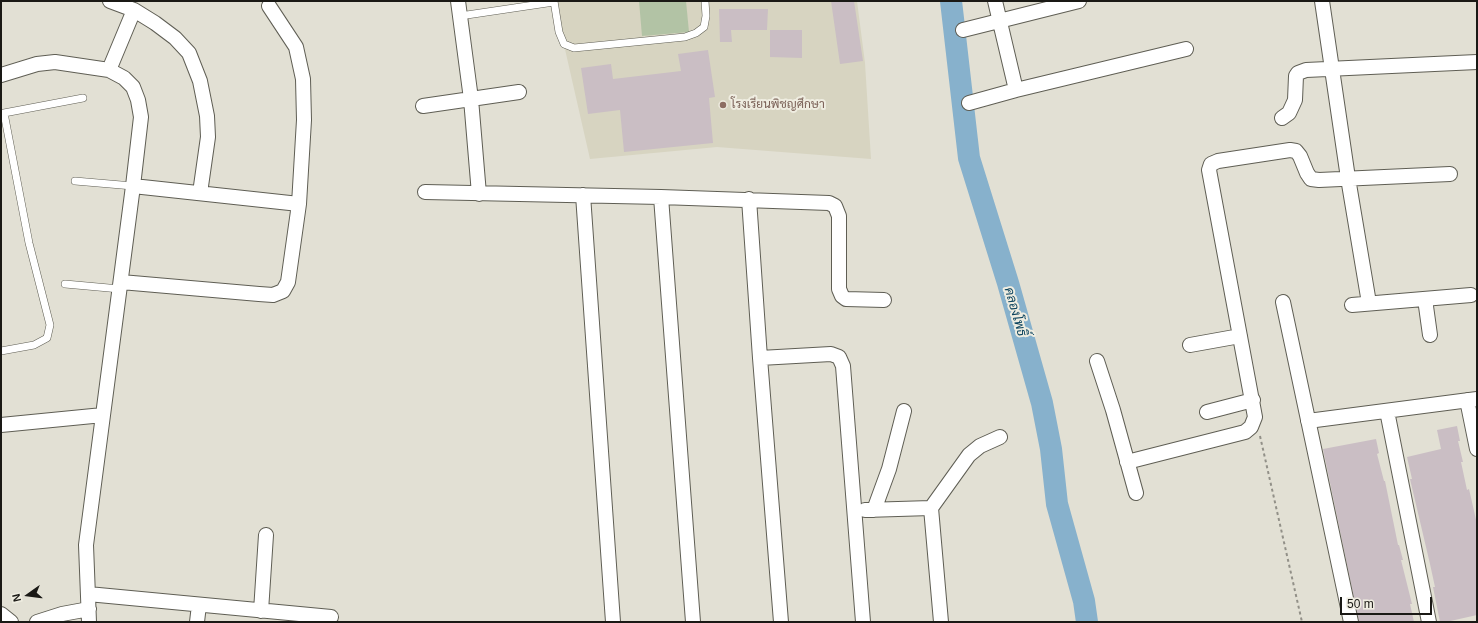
<!DOCTYPE html>
<meta charset="utf-8">
<style>
body{margin:0}
#map{position:relative;width:1478px;height:623px;overflow:hidden;background:#e2e0d4;font-family:Arial,sans-serif}
canvas{display:block}
.frame{position:absolute;inset:0;border:2px solid #1a1915;pointer-events:none}
.north{position:absolute;left:8px;top:575px;width:40px;height:40px;-webkit-text-stroke:3px #efede1;paint-order:stroke;rotate:256deg;font-size:11px;font-weight:700;line-height:16px;text-align:center;color:#1a1915}
.north::after{content:'';display:block;margin:auto;width:14px;height:18px;background:#1a1915;clip-path:polygon(50% 0,100% 100%,50% 72%,0 100%)}
.scale{position:absolute;left:1340px;top:597px;width:92px;height:18px;box-sizing:border-box;border:2px solid #1a1915;border-top:0;padding-left:5px;font-size:12px;line-height:14px;white-space:nowrap;color:#1a1915;-webkit-text-stroke:3px #efede1;paint-order:stroke}
</style>
<div id="map">
<canvas width="1478" height="623"></canvas>
<div class="frame"></div>
<div class="north">N</div>
<div class="scale">50 m</div>
</div>
<script>
const c = document.querySelector('canvas').getContext('2d');
c.lineJoin = 'round';
function paint(path, color) { c.fillStyle = color; c.fill(path, 'evenodd'); }
const shape = rows => new Path2D(rows.map(r => 'M' + r).join(''));
function trace(path, color, width, dash) { c.strokeStyle = color; c.lineWidth = width; c.lineCap = dash ? 'butt' : 'round'; c.setLineDash(dash || []); c.stroke(path); }
function write(font, color, halo, rows, align = 'center') {
  c.font = font + ' Arial,Sarabun,sans-serif'; c.lineWidth = 4; c.setLineDash([]); c.textBaseline = 'middle'; c.strokeStyle = halo; c.fillStyle = color; for (const [text, x, y, turn = 0] of rows) {
    c.save(); c.translate(x, y); c.rotate((+turn || 0) * Math.PI / 180); c.textAlign = isNaN(turn) ? turn : align; if (halo) c.strokeText(text, 0, 0); c.fillText(text, 0, 0); c.restore();
  }
}
const built = shape([
 [554,1,857,1,865,63,871,159,717,147,590,159]
]);
const green = shape([
 [639,1,686,1,689,32,642,36]
]);
const river = shape([
 [951,1,969,158,1008,283,1042,403,1051,449,1057,504,1084,601,1087,622]
]);
const building = shape([
 [831,1,854,1,863,61,840,64],
 [719,9,768,9,767,30,731,30,732,42,720,42],
 [770,30,802,30,802,58,770,57],
 [708,50,715,97,709,98,713,143,624,152,620,110,588,114,581,68,611,64,613,79,681,71,678,54],
 [1457,426,1460,441,1458,441,1463,462,1461,462,1467,490,1469,489,1477,524,1477,615,1446,622,1440,622,1433,587,1435,587,1430,564,1410,479,1412,479,1407,457,1441,449,1437,430],
 [1376,439,1379,453,1377,454,1384,481,1385,481,1398,545,1399,545,1403,560,1401,560,1412,604,1410,604,1414,622,1359,622,1323,449]
]);
const path = shape([
 [1260,436,1302,622]
]);
const service = shape([
 [554,1,559,32,564,44,574,48,685,37,696,33,704,27,706,16,705,1],
 [460,16,554,2],
 [75,181,133,186],
 [65,284,120,289],
 [1,351,34,345,47,338,50,325,29,243,4,113,83,98]
]);
const minor = shape([
 [110,1,134,10,155,23,175,38,189,53,200,81,207,116,208,137,200,193],
 [458,1,471,99,479,194],
 [995,1,1016,90],
 [1322,1,1348,178,1369,303],
 [963,30,1079,1],
 [109,70,134,10],
 [1,75,37,64,55,62,109,70,124,78,133,87,138,100,141,117,133,186,86,545,89,622],
 [969,103,1016,90,1186,49],
 [423,106,519,92],
 [1282,118,1289,113,1295,100,1296,76,1298,73,1306,70,1477,62],
 [133,186,299,204],
 [425,192,661,197,829,203,835,206,839,216,839,289,842,296,846,299,884,300],
 [583,195,613,622],
 [661,197,693,622],
 [749,199,760,358,781,622],
 [121,282,259,294,273,295,283,291,288,282,299,204,304,120,303,79,296,47,269,6],
 [1425,299,1430,335],
 [1283,302,1351,622],
 [1352,305,1471,295],
 [1190,345,1240,336],
 [760,358,831,354,839,357,843,366,863,622],
 [1097,361,1113,410,1136,493],
 [1467,400,1477,449],
 [1387,411,1429,622],
 [1207,412,1253,400],
 [1308,421,1477,399],
 [1,425,103,415],
 [1127,462,1245,432,1251,427,1255,417,1209,170,1211,164,1218,161,1290,150,1296,151,1300,156,1307,173,1311,179,1319,180,1450,174],
 [865,510,931,508],
 [874,510,889,469,904,411],
 [88,594,331,617],
 [261,611,266,535],
 [1,614,11,622],
 [37,622,62,614,89,609],
 [197,622,199,605],
 [941,622,931,508,969,455,980,446,1000,437]
]);
const markers = [
 [723,105,4,"#8d6e63"]
];
const educationNames = [
 ["โรงเรียนพิชญศึกษา",731,105]
];
const waterNames = [
 ["คลองโพธิ์",1015,312,74]
];
paint(built, '#d7d4c1');
paint(green, '#b2c3a5');
trace(river, '#87b1cc', 22);
paint(building, '#cabec4');
trace(service, '#5f5e54', 8);
trace(minor, '#5f5e54', 16);
trace(path, '#929088', 2, [3, 3]);
trace(service, '#fff', 7);
trace(minor, '#fff', 14);
for (const [x, y, r, color] of markers) { const dot = new Path2D(); dot.arc(x, y, r, 0, 2 * Math.PI); c.fillStyle = color; c.fill(dot); trace(dot, '#efede1', 1.5); }
write('12px', '#785e54', '#efede1', educationNames, 'left');
write('italic 13px', '#09415c', '#efede1', waterNames);
</script>
